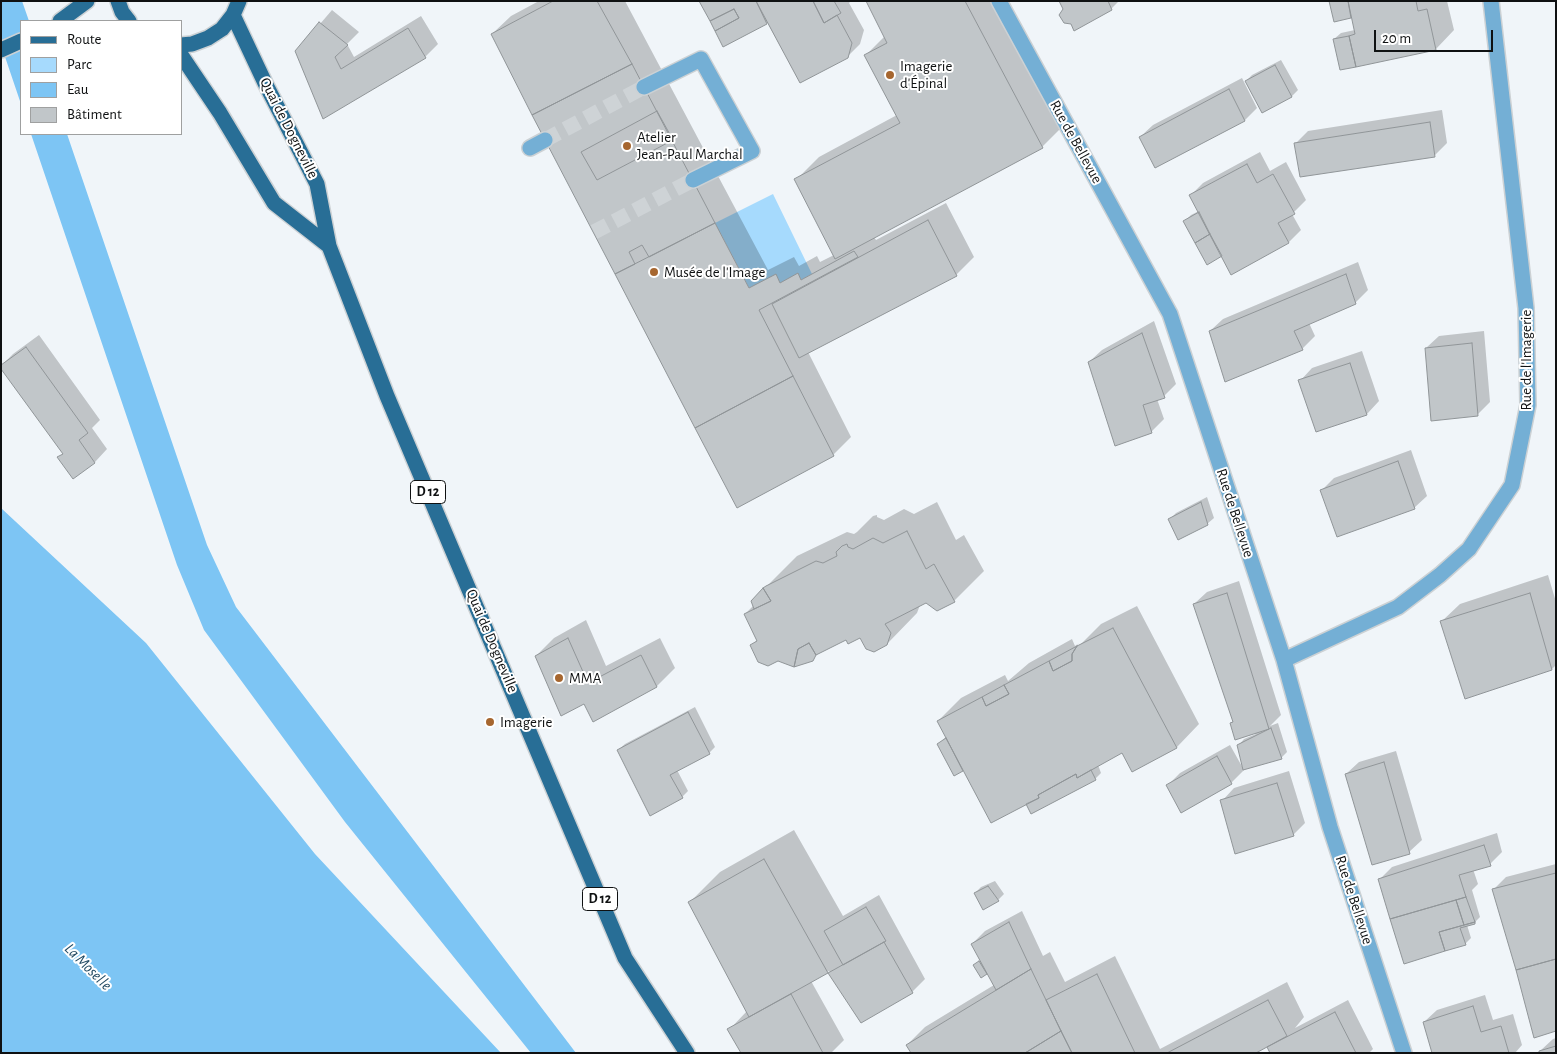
<!DOCTYPE html>
<meta charset="utf-8">
<style>
body{margin:0}
#map{position:relative;width:1557px;height:1054px;overflow:hidden;background:#f0f5f9;font-family:"Alegreya Sans",sans-serif}
canvas{display:block}
.frame{position:absolute;inset:0;border:2px solid #0f1112;pointer-events:none}
.legend{position:absolute;left:20px;top:20px;width:162px;height:115px;box-sizing:border-box;background:#fff;border:1px solid #9fa0a0;margin:0;padding:6px 9px;list-style:none;font-size:15px;color:#0f1112}
.legend li{display:flex;align-items:center;gap:10px;height:25px}
.legend b{width:25px;border:1px solid #9fa0a0}
.scale{position:absolute;left:1374px;top:30px;width:119px;height:22px;box-sizing:border-box;border:2px solid #0f1112;border-top:0;padding-left:6px;font-size:15px;line-height:18px;white-space:nowrap;color:#0f1112;-webkit-text-stroke:4px #fff;paint-order:stroke}
</style>
<div id="map">
<canvas width="1557" height="1054"></canvas>
<div class="frame"></div>
<ul class="legend">
<li><b style="height:6px;background:#286e96"></b>Route</li>
<li><b style="height:14px;background:#a6dafd"></b>Parc</li>
<li><b style="height:14px;background:#7dc5f4"></b>Eau</li>
<li><b style="height:14px;background:#c1c6c9"></b>Bâtiment</li>
</ul>
<div class="scale">20 m</div>
</div>
<script>
const c = document.querySelector('canvas').getContext('2d');
c.lineJoin = 'round';
function paint(path, color) { c.fillStyle = color; c.fill(path, 'evenodd'); }
const shape = rows => new Path2D(rows.map(r => 'M' + r).join(''));
function trace(path, color, width, dash) { c.strokeStyle = color; c.lineWidth = width; c.lineCap = dash ? 'butt' : 'round'; c.setLineDash(dash || []); c.stroke(path); }
function write(font, color, halo, rows, align = 'center') {
  c.font = font + ' "Alegreya Sans",sans-serif'; c.lineWidth = 4; c.setLineDash([]); c.textBaseline = 'middle'; c.strokeStyle = halo; c.fillStyle = color; for (const [text, x, y, turn = 0] of rows) {
    c.save(); c.translate(x, y); c.rotate((+turn || 0) * Math.PI / 180); c.textAlign = isNaN(turn) ? turn : align; if (halo) c.strokeText(text, 0, 0); c.fillText(text, 0, 0); c.restore();
  }
}
const green = shape([
 [773,194,812,274,801,280,798,274,780,283,776,275,749,288,715,223]
]);
const water = shape([
 [1,1,22,1,29,21,21,21,21,104,1,45],
 [31,134,67,134,207,545,236,607,576,1053,531,1053,345,822,204,630,177,565],
 [1,508,146,643,315,854,501,1053,1,1053]
]);
const shadow = shape([
 [539,1,625,1,768,270,794,257,799,266,817,256,820,262,834,255,796,180,819,157,897,115,866,55,885,36,868,1,1000,1,1065,124,1042,147,874,237,876,240,946,203,974,257,956,275,808,352,851,437,833,455,738,506,492,34,511,16],
 [700,1,851,1,849,3,864,30,860,44,847,57,800,82,767,22,724,45],
 [1061,1,1119,1,1111,9,1065,9],
 [1330,1,1447,1,1454,30,1436,49,1355,66,1334,39,1341,33,1355,30,1352,15,1350,17],
 [332,10,359,32,347,44,354,57,421,16,438,44,425,57,323,118,296,52],
 [1281,60,1298,90,1292,96,1263,111,1246,81,1252,75],
 [1242,78,1257,108,1245,120,1155,167,1140,137,1153,125],
 [1442,110,1447,143,1434,156,1296,143,1308,131],
 [1260,152,1270,171,1286,162,1306,200,1292,214,1301,230,1289,242,1232,273,1222,255,1185,221,1191,215,1199,211,1191,195,1203,183],
 [1358,262,1368,290,1355,303,1309,323,1315,336,1302,349,1210,331,1223,319],
 [1154,321,1176,384,1164,396,1157,399,1164,419,1151,432,1089,362,1102,350],
 [1484,331,1490,402,1477,415,1426,348,1439,336],
 [39,335,100,420,92,428,107,449,95,462,74,477,59,457,64,453,1,366,13,354],
 [1362,351,1379,401,1367,414,1317,431,1300,381,1312,368],
 [1411,450,1427,496,1414,508,1322,490,1334,478],
 [1207,497,1214,518,1207,524,1170,519,1176,513],
 [937,502,956,540,964,535,984,571,954,601,926,601,920,605,917,613,887,644,861,636,846,638,818,653,812,660,752,645,758,639,745,614,754,605,752,601,797,556,847,532,854,534,857,532,873,516,877,515,877,517,884,520,904,509,914,514],
 [1548,575,1556,602,1556,665,1552,669,1466,697,1441,622,1460,604],
 [1239,581,1281,715,1270,726,1278,723,1287,752,1281,758,1238,746,1244,739,1256,734,1231,723,1233,721,1194,604,1207,592],
 [1137,606,1199,724,1177,747,1132,770,1123,752,1098,765,1101,773,1095,779,1026,803,964,768,954,774,938,744,947,736,938,721,961,698,1005,675,1008,681,1029,663,1072,639,1075,646,1079,643,1077,645,1079,646,1101,624],
 [586,620,606,666,660,638,675,668,657,686,593,720,584,703,536,656,554,638],
 [695,707,715,747,709,753,677,770,688,791,682,797,618,750,625,744],
 [1230,745,1244,770,1231,783,1181,812,1168,785,1180,773],
 [1396,751,1422,840,1409,852,1346,774,1359,762],
 [1289,771,1305,823,1293,835,1222,801,1234,788],
 [794,830,843,916,879,895,925,979,912,992,862,1021,829,971,811,981,844,1040,831,1053,742,1053,729,1030,747,1011,690,902,720,872],
 [1497,833,1502,852,1490,864,1473,869,1478,884,1472,890,1480,917,1474,923,1467,925,1471,938,1465,944,1405,963,1379,880,1392,867],
 [1463,924,1464,926,1454,929,1454,926],
 [1556,864,1556,1030,1494,889,1506,877],
 [995,881,1004,894,998,900,975,893,981,887],
 [1022,911,1043,956,1050,952,1065,982,1115,956,1160,1049,1287,982,1304,1017,1295,1028,1348,1000,1373,1049,1369,1053,1272,1053,1269,1047,1273,1043,1253,1053,912,1053,907,1045,925,1027,994,985,987,972,986,973,975,966,981,960,972,944,985,931],
 [1485,995,1493,1020,1513,1014,1522,1045,1515,1053,1434,1053,1424,1022,1437,1010],
 [1556,1038,1556,1053,1540,1051,1553,1039]
]);
const building = shape([
 [553,1,597,1,632,64,532,115,491,34,553,1],
 [699,1,756,1,767,24,723,47,715,31,739,18,734,9,710,21,699,1],
 [756,1,813,1,824,23,837,15,852,43,848,58,800,83,756,1],
 [813,1,834,1,841,13,824,23,813,1],
 [866,1,965,1,1043,148,835,259,794,179,900,123,864,55,887,43,866,1],
 [1059,1,1108,1,1112,10,1074,31,1071,24,1064,23,1059,15,1063,9,1059,1],
 [1329,1,1348,1,1351,18,1334,22,1329,1],
 [1348,1,1416,1,1418,11,1427,9,1436,50,1356,67,1349,36,1355,34,1348,1],
 [734,9,739,18,715,31,710,21,734,9],
 [319,22,348,45,335,57,341,69,408,28,426,58,323,119,295,51,319,22],
 [1349,36,1356,67,1340,70,1333,39,1349,36],
 [632,64,715,223,615,274,532,115,632,64],
 [1275,65,1292,97,1262,113,1245,81,1275,65],
 [1229,89,1245,121,1155,168,1139,137,1229,89],
 [657,111,673,140,597,180,581,152,657,111],
 [1430,122,1435,157,1300,177,1294,143,1430,122],
 [1247,164,1257,183,1273,174,1295,214,1278,223,1289,243,1231,275,1189,195,1247,164],
 [1199,212,1210,234,1195,243,1183,221,1199,212],
 [928,220,957,276,799,358,772,304,928,220],
 [715,223,749,288,776,274,780,283,798,273,801,280,854,251,858,257,759,310,793,376,695,428,615,274,635,264,629,252,642,245,649,257,715,223],
 [1210,234,1222,256,1207,265,1195,243,1210,234],
 [1346,274,1356,304,1294,331,1303,350,1225,382,1209,331,1346,274],
 [1142,333,1165,398,1143,405,1152,433,1115,446,1088,362,1142,333],
 [1472,343,1478,416,1431,421,1425,348,1472,343],
 [26,347,88,433,79,440,95,463,73,479,57,457,63,454,1,369,1,365,26,347],
 [1350,363,1367,415,1316,432,1298,380,1350,363],
 [793,376,834,456,737,508,695,428,793,376],
 [1398,461,1415,509,1337,537,1320,490,1398,461],
 [1201,502,1208,525,1178,540,1168,519,1201,502],
 [907,531,926,569,934,564,955,602,937,611,926,603,885,624,891,633,887,645,874,652,866,649,860,638,848,644,846,640,816,655,809,643,798,649,794,667,778,661,768,666,758,662,750,645,757,641,744,614,771,601,763,588,766,586,816,561,823,563,837,556,836,552,842,546,847,544,848,547,853,549,873,538,883,543,907,531],
 [763,588,771,601,754,609,751,601,763,588],
 [1227,593,1269,729,1235,740,1230,723,1233,722,1193,604,1227,593],
 [1530,593,1552,670,1465,699,1440,621,1530,593],
 [1113,628,1177,748,1132,772,1122,753,1077,778,1076,774,1038,795,1039,798,991,823,937,721,982,697,986,706,1009,694,1004,685,1049,661,1053,671,1072,661,1072,654,1077,646,1113,628],
 [568,638,588,683,641,655,657,687,593,722,584,704,561,716,535,656,568,638],
 [809,643,816,655,813,661,794,667,798,649,809,643],
 [1077,646,1072,654,1072,661,1053,671,1049,661,1077,646],
 [1004,685,1009,694,986,706,982,697,1004,685],
 [688,712,710,754,670,775,683,798,650,816,617,750,688,712],
 [1271,728,1282,759,1243,770,1237,745,1271,728],
 [946,738,963,771,954,776,937,744,946,738],
 [1217,756,1232,784,1181,813,1166,785,1217,756],
 [1384,762,1410,854,1372,865,1345,774,1384,762],
 [1091,770,1096,780,1031,814,1026,804,1039,798,1038,795,1076,774,1077,778,1091,770],
 [1277,783,1294,836,1235,854,1220,800,1277,783],
 [1484,845,1491,866,1459,875,1466,897,1390,919,1378,879,1484,845],
 [764,859,828,973,749,1017,688,902,764,859],
 [1556,873,1556,959,1516,970,1492,889,1556,873],
 [988,886,999,901,983,910,974,893,988,886],
 [1466,897,1475,922,1464,925,1456,900,1466,897],
 [1456,900,1464,925,1439,932,1445,951,1404,964,1390,919,1456,900],
 [866,907,886,941,843,965,824,931,866,907],
 [1009,922,1031,969,996,990,971,944,1009,922],
 [1475,922,1475,924,1460,928,1466,945,1445,951,1439,932,1475,922],
 [884,942,913,993,861,1023,828,973,884,942],
 [1556,959,1556,1031,1534,1038,1516,970,1556,959],
 [979,961,987,974,981,978,973,965,979,961],
 [1031,969,1061,1031,1025,1053,911,1053,906,1045,1031,969],
 [1097,974,1135,1053,1072,1053,1061,1031,1046,1000,1097,974],
 [791,994,823,1053,741,1053,727,1029,791,994],
 [1268,1000,1287,1036,1267,1047,1256,1053,1167,1053,1268,1000],
 [1473,1006,1481,1032,1501,1026,1509,1053,1432,1053,1423,1022,1473,1006],
 [1335,1012,1356,1053,1270,1053,1267,1047,1335,1012],
 [1061,1031,1072,1053,1025,1053,1061,1031],
 [1556,1046,1556,1053,1539,1053,1539,1051,1556,1046]
]);
const minorTunnel = shape([
 [545,140,644,87],
 [594,232,693,180]
]);
const minor = shape([
 [999,1,1170,314,1284,660,1330,827,1404,1053],
 [644,87,701,59,752,151,693,180],
 [530,148,545,140],
 [1284,660,1398,607,1440,575,1469,549,1512,485,1528,405,1526,308,1491,1]
]);
const major = shape([
 [118,1,122,12,129,21],
 [233,15,265,83,317,184,329,246,387,396,625,958,687,1053],
 [60,21,87,1],
 [181,45,192,44,208,38,222,29,233,15,239,1],
 [1,50,21,41],
 [181,55,220,113,274,203,329,246]
]);
const markers = [
 [890,75,5,"#a6662f"],
 [627,146,5,"#a6662f"],
 [654,272,5,"#a6662f"],
 [559,678,5,"#a6662f"],
 [490,722,5,"#a6662f"]
];
const shields = [
 [428,492,35],
 [600,899,35]
];
const shieldNames = [
 ["D 12",428,492],
 ["D 12",600,899]
];
const poiNames = [
 ["Imagerie",900,66],
 ["d'Épinal",900,83],
 ["Atelier",637,137],
 ["Jean-Paul Marchal",637,154],
 ["Musée de l'Image",664,272],
 ["MMA",569,678],
 ["Imagerie",500,722]
];
const streetNames = [
 ["Quai de Dogneville",289,128,63],
 ["Rue de Bellevue",1076,142,61],
 ["Rue de l'Imagerie",1526,360,-90],
 ["Rue de Bellevue",1235,513,72],
 ["Quai de Dogneville",492,641,67],
 ["Rue de Bellevue",1354,900,72]
];
const waterNames = [
 ["La Moselle",88,967,45]
];
paint(green, '#a6dafd');
paint(water, '#7dc5f4');
paint(shadow, '#0003');
paint(building, '#c1c6c9');
trace(building, '#909598', 1);
trace(minorTunnel, '#ced3d6', 15, [15, 8]);
trace(minor, '#ccd1d4', 18);
trace(major, '#ccd1d4', 18);
trace(minor, '#74afd5', 15);
trace(major, '#286e96', 15);
for (const [x, y, r, color] of markers) { const dot = new Path2D(); dot.arc(x, y, r, 0, 2 * Math.PI); c.fillStyle = color; c.fill(dot); trace(dot, '#fff', 2); }
for (const [x, y, w] of shields) { const box = new Path2D(); box.roundRect(x - w / 2, y - 11.5, w, 23, 4); c.fillStyle = '#fff'; c.fill(box); trace(box, '#0f1112', 1); }
write('bold 14px', '#0f1112', null, shieldNames);
write('15px', '#0f1112', '#fff', poiNames, 'left');
write('15px', '#0f1112', '#fff', streetNames);
write('italic 16px', '#224a63', '#fff', waterNames);
</script>
